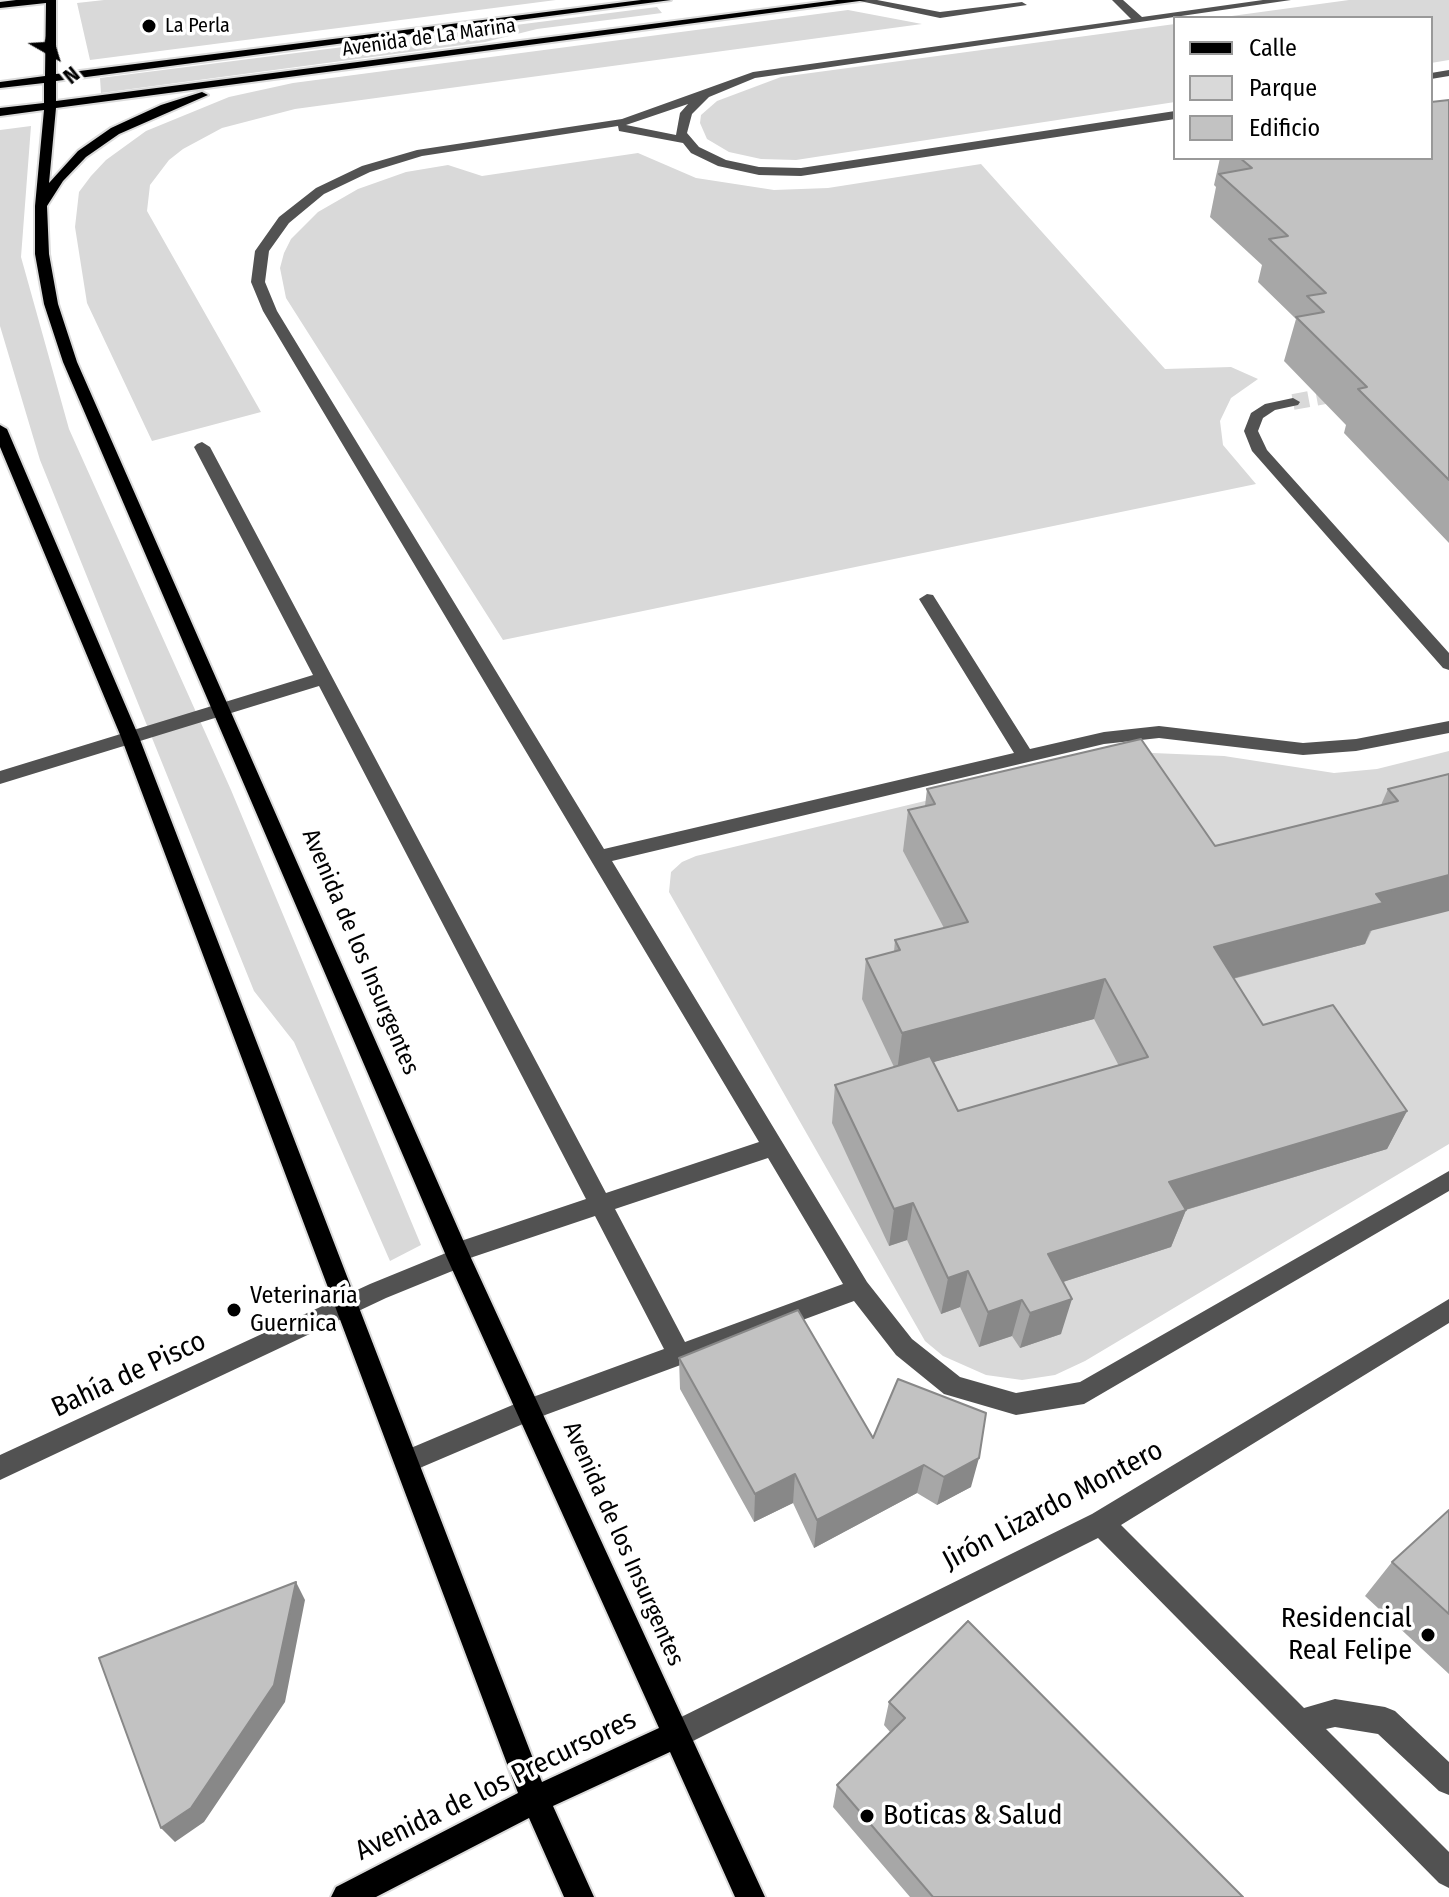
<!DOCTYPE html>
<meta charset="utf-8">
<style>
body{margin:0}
#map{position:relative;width:1449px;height:1897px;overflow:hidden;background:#fff;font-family:"Fira Sans Condensed",sans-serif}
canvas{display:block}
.legend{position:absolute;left:1173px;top:16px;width:260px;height:144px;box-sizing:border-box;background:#fff;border:2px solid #999;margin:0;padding:10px 14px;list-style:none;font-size:24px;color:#000}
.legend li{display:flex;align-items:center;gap:16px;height:40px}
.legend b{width:40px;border:2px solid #999}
.north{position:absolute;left:16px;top:16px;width:80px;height:80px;-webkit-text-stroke:6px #fff;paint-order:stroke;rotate:141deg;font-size:22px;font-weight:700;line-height:32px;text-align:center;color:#000}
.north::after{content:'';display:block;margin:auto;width:28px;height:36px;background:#000;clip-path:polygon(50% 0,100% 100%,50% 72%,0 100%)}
</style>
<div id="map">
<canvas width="1449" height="1897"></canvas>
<ul class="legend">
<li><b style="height:10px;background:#000"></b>Calle</li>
<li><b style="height:22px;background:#d9d9d9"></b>Parque</li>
<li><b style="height:22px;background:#c2c2c2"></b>Edificio</li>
</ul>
<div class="north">N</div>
</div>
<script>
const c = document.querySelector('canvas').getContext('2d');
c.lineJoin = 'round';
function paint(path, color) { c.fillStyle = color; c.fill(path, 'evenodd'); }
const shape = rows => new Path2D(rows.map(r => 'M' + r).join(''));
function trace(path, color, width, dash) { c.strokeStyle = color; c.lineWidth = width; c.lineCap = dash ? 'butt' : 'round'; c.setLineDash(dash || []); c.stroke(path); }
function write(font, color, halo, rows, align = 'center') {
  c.font = font + ' "Fira Sans Condensed",sans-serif'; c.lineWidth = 7; c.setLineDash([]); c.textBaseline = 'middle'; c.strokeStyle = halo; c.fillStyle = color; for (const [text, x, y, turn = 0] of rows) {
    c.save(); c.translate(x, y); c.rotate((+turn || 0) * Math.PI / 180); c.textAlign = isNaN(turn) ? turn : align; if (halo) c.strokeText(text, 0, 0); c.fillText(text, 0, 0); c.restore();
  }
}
const green = shape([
 [104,0,556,0,90,60,77,3],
 [1349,0,1449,0,1449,60,1431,63,1431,18,1217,18],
 [657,7,662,13,537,29,485,42,101,93,100,78],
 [848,10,922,24,295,109,222,128,183,149,169,160,150,185,147,211,261,412,152,441,87,303,75,227,79,192,91,176,106,160,146,131,229,97,293,83],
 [1175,24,1175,102,796,160,761,159,729,152,707,139,700,123,701,115,717,101,781,77],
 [31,126,21,257,69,429,231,790,421,1245,390,1261,294,1042,254,991,40,460,0,326,0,130],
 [638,153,696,178,774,190,828,188,981,164,1165,369,1231,367,1258,379,1231,398,1220,421,1223,445,1256,484,503,640,286,298,280,268,284,253,291,239,318,212,358,189,406,172,448,165,482,176],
 [1449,751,1449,1144,1085,1361,1055,1375,1022,1380,986,1375,943,1356,925,1341,669,892,671,872,682,862,696,856,1129,752,1224,756,1334,773,1377,769]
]);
const minorTunnel = shape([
 [1293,402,1347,392]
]);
const minor = shape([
 [855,0,877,0,940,12,1022,2,1027,5,940,18,855,0],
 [1112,0,1123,0,1142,17,1263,0,1291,0,755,78,709,97,692,114,687,133,699,147,726,160,759,167,801,168,1175,111,1175,119,801,176,759,175,718,166,691,153,683,143,619,131,618,126,422,156,370,172,324,194,289,223,269,251,265,282,277,311,604,849,1014,753,919,599,927,594,933,595,1030,749,1104,732,1159,726,1303,743,1356,739,1449,721,1449,733,1356,751,1303,755,1159,738,1104,744,612,861,867,1282,912,1339,960,1377,1016,1393,1080,1382,1449,1171,1449,1191,1084,1404,1016,1415,944,1394,896,1355,854,1301,537,1418,408,1473,399,1469,395,1461,399,1453,522,1401,664,1349,595,1216,470,1258,467,1265,386,1298,0,1480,0,1455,370,1284,446,1253,449,1245,586,1199,319,686,0,784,0,771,313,675,194,447,197,444,202,442,210,447,606,1193,759,1142,263,311,251,282,255,251,279,217,316,188,362,166,417,150,622,119,753,72,1131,19,1112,0],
 [688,104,680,113,676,135,626,125,688,104],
 [768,1158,843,1284,685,1342,615,1209,768,1158],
 [1449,70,1449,76,1431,79,1431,73,1449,70],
 [1293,398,1300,402,1298,405,1275,410,1263,418,1258,431,1267,450,1449,653,1449,670,1443,668,1252,451,1244,431,1251,413,1265,404,1293,398],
 [1449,1299,1449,1323,1121,1525,1304,1708,1335,1699,1385,1707,1395,1711,1449,1762,1449,1795,1439,1791,1378,1734,1335,1727,1326,1729,1449,1852,1449,1888,1439,1883,1098,1538,685,1745,675,1749,665,1745,661,1735,665,1725,1092,1514,1449,1299]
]);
const major = shape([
 [16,0,56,0,56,74,641,0,671,0,56,81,56,101,837,0,867,0,56,108,49,183,78,151,111,128,161,105,202,92,208,95,119,134,86,157,63,181,47,206,49,254,58,304,77,362,471,1258,765,1897,735,1897,670,1752,553,1806,594,1897,564,1897,529,1818,376,1897,331,1897,336,1887,518,1793,121,737,0,447,0,425,7,429,139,737,542,1782,659,1728,447,1258,63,362,44,304,35,254,35,206,44,110,0,116,0,108,44,103,44,83,0,88,0,82,45,76,46,3,0,8,0,2,16,0]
]);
const wall = shape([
 [1449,100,1449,543,1344,433,1346,425,1284,361,1296,319,1258,282,1262,265,1210,217,1216,187,1214,185,1220,158,1431,158],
 [1449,774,1365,944,1233,979,1263,1025,1407,1111,1387,1149,1186,1210,1171,1247,1063,1282,1061,1334,1020,1348,1012,1336,979,1347,960,1307,941,1314,907,1240,889,1246,832,1123,835,1085,894,1067,862,999,866,959,894,952,895,940,944,928,903,851,908,810,925,806,927,789,1215,846,1381,805,1388,789],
 [1094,1019,1119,1066,958,1111,933,1062],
 [679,1358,873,1438,971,1487,937,1505,917,1493,814,1548,793,1503,754,1522,680,1389],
 [1449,1510,1449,1674,1365,1596,1392,1562],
 [889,1702,1243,1897,910,1897,833,1807,837,1785,890,1732,884,1725]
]);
const shadedWall = shape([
 [1449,875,1449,911,1370,931,1365,944,1200,987,1214,947,1376,894],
 [1105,979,1094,1019,897,1072,902,1033],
 [1407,1111,1387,1149,1155,1219,1169,1182],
 [913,1203,907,1240,889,1246,894,1209],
 [1186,1210,1171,1247,1038,1290,1048,1254],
 [968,1271,960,1307,941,1314,948,1278],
 [1072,1299,1061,1334,1020,1348,1030,1313],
 [1022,1300,1012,1336,979,1347,988,1312],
 [979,1458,971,1487,937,1505,944,1477],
 [924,1465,917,1493,814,1548,817,1520],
 [795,1474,793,1503,754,1522,755,1494],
 [296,1582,305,1600,285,1702,204,1822,175,1842,161,1828]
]);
const building = shape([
 [1449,100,1449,480,1358,389,1367,387,1296,317,1324,312,1307,296,1326,293,1269,239,1288,236,1219,174,1252,168,1240,158,1431,158,1431,102,1449,100],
 [1141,739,1215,846,1398,801,1388,789,1449,774,1449,875,1376,894,1383,903,1214,947,1263,1025,1333,1005,1407,1111,1169,1182,1186,1210,1048,1254,1072,1299,1030,1313,1022,1300,988,1312,968,1271,948,1278,913,1203,894,1209,835,1085,930,1056,958,1111,1148,1057,1105,979,902,1033,866,959,900,950,895,940,968,922,908,810,935,804,927,789,1141,739],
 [798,1310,873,1438,898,1379,986,1413,979,1458,944,1477,924,1465,817,1520,795,1474,755,1494,679,1358,798,1310],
 [1449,1510,1449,1614,1392,1562,1449,1510],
 [296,1582,274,1685,191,1808,161,1828,99,1658,296,1582],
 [968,1621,1243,1897,933,1897,837,1785,905,1718,889,1702,968,1621]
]);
const markers = [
 [149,26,8,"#000"],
 [234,1310,8,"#000"],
 [1428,1635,8,"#000"],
 [867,1816,8,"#000"]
];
const farPoinames = [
 ["La Perla",165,26]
];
const farStreetnames = [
 ["Avenida de La Marina",429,38,-8]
];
const streetNames = [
 ["Avenida de los Insurgentes",360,952,67],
 ["Avenida de los Insurgentes",623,1544,66]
];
const poiNames = [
 ["Veterinaría",250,1296],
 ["Guernica",250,1324]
];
const nearStreetnames = [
 ["Bahía de Pisco",129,1375,-25],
 ["Jirón Lizardo Montero",1053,1506,-28],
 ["Avenida de los Precursores",496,1786,-26]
];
const nearPoinames = [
 ["Residencial",1412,1619],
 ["Real Felipe",1412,1651],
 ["Boticas & Salud",883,1816,"left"]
];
paint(green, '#d9d9d9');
trace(minorTunnel, '#d9d9d9', 16, [16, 8]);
trace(major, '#dbdbdb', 4);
paint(minor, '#525252');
paint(major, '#000');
paint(wall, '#a7a7a7');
paint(shadedWall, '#888');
paint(building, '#c2c2c2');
trace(building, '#888', 2);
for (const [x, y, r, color] of markers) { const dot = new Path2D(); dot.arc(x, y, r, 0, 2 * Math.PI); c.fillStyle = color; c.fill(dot); trace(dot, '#fff', 3); }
write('20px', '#000', '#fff', farPoinames, 'left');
write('20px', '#000', '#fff', farStreetnames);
write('24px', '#000', '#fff', streetNames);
write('24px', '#000', '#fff', poiNames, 'left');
write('28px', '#000', '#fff', nearStreetnames);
write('28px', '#000', '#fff', nearPoinames, 'right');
</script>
